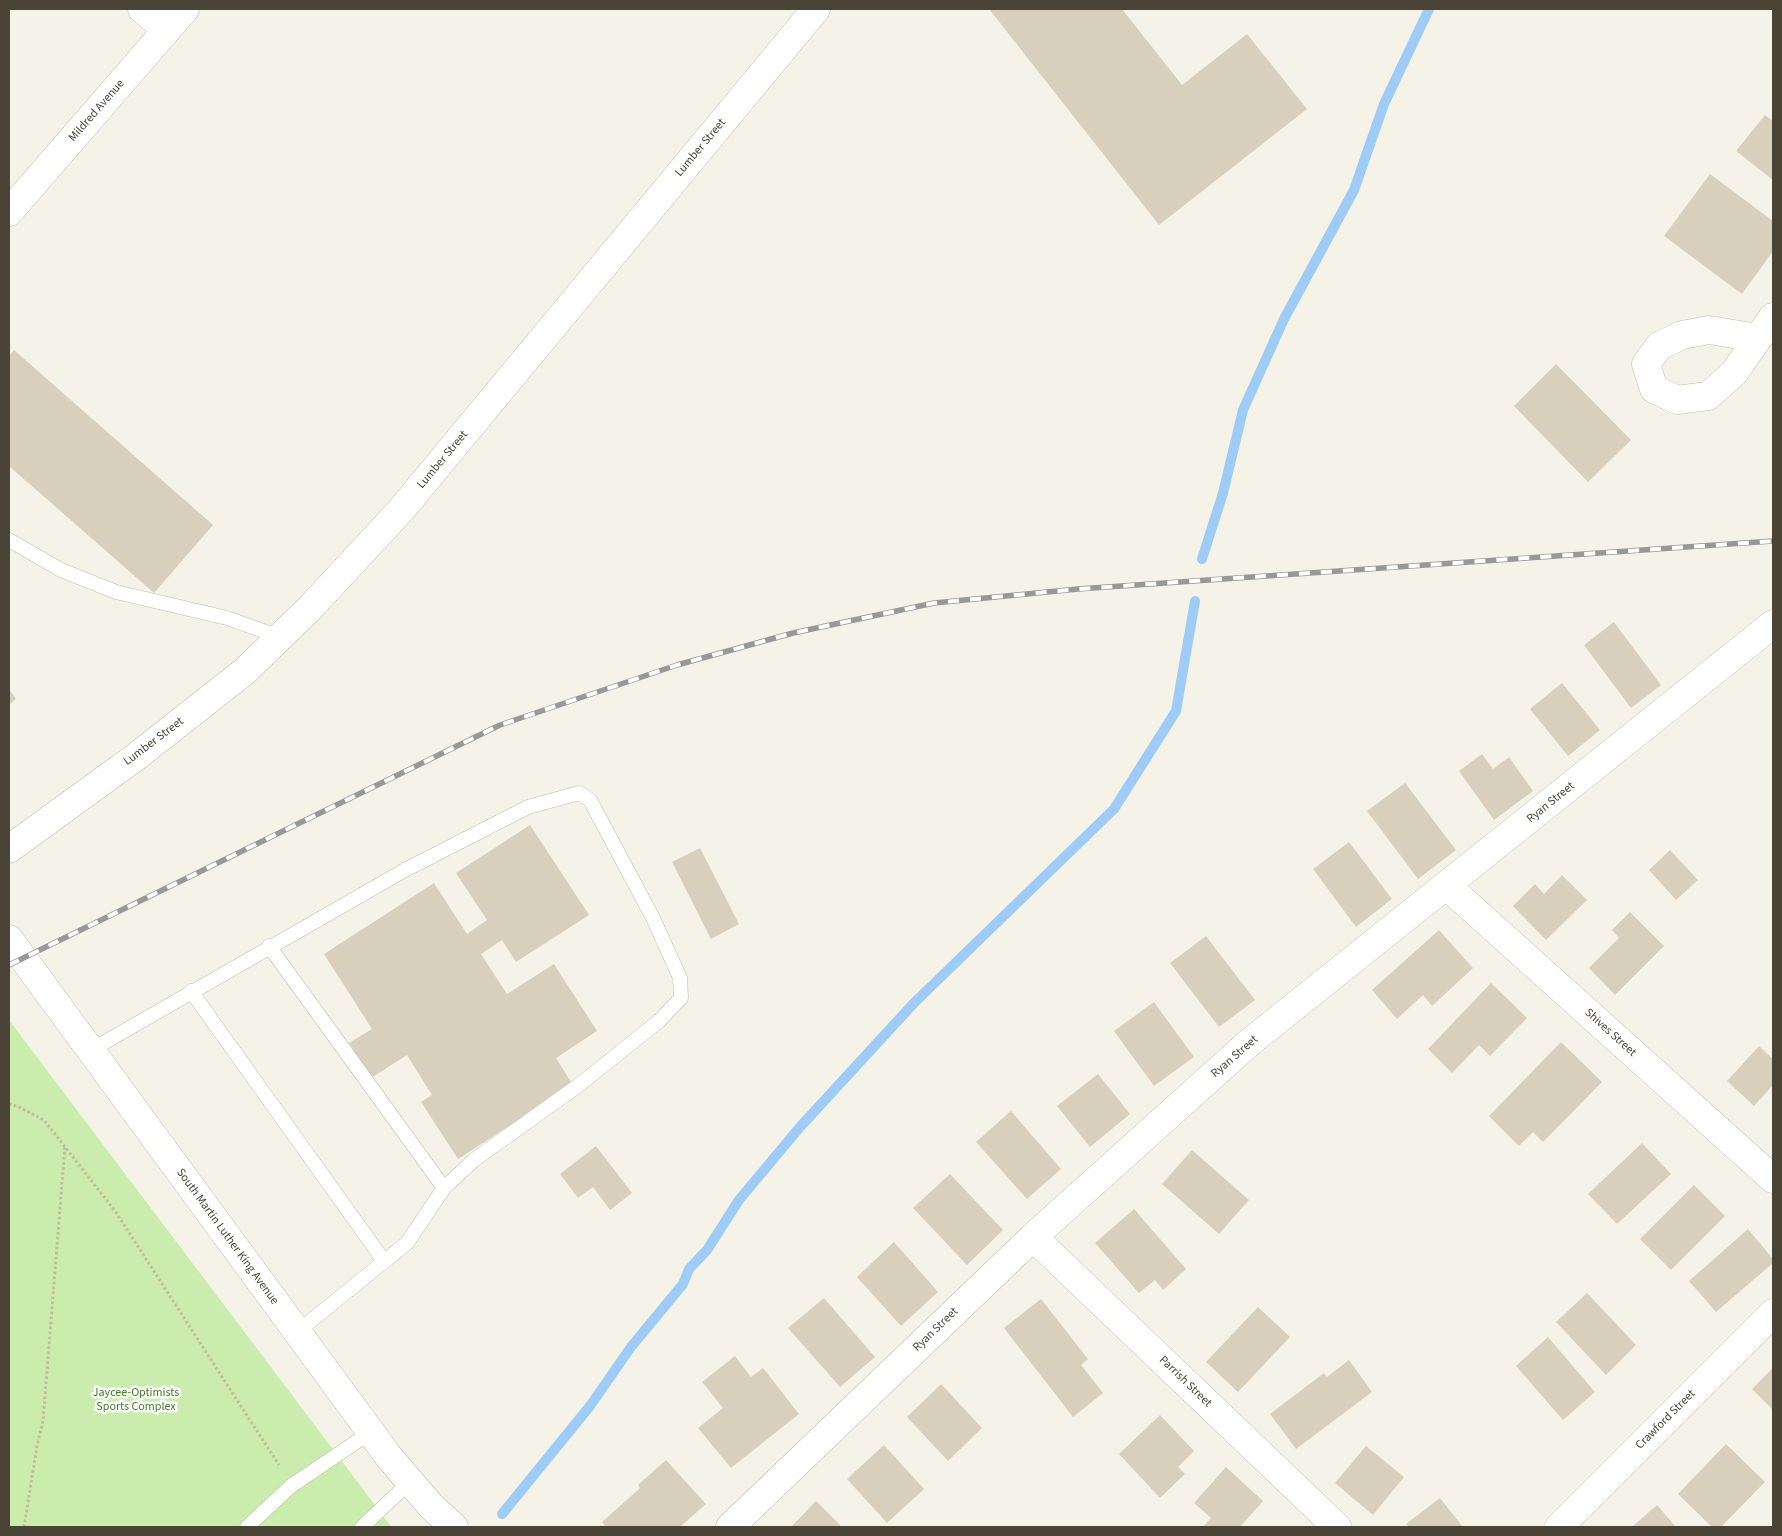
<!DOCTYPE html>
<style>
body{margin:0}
#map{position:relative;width:1782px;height:1536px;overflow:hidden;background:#f5f2e8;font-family:"Source Sans 3",sans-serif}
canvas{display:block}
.frame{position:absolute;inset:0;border:10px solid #494436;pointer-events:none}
</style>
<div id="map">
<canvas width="1782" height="1536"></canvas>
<div class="frame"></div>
</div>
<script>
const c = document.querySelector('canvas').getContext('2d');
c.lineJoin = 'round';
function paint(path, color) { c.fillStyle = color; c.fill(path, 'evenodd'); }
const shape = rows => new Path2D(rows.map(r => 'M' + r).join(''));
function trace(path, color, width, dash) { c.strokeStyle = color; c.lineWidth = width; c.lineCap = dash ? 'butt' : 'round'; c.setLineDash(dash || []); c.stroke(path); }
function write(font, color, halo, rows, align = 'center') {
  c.font = font + ' "Source Sans 3",sans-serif'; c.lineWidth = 5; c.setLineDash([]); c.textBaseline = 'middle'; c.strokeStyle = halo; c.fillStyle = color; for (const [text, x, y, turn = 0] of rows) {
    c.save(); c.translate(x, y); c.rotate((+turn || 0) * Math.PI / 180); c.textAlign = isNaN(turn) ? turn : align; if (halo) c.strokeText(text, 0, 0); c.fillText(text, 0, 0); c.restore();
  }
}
const green = shape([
 [9,1020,390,1525,392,1527,9,1527]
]);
const stream = shape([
 [1202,559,1223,493,1243,410,1284,319,1354,190,1384,104,1429,9],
 [502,1514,590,1406,631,1347,683,1284,689,1269,707,1250,739,1200,800,1127,914,1003,1114,809,1176,711,1195,601]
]);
const building = shape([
 [989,9,1122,9,1182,85,1247,34,1307,109,1159,225],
 [1765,115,1773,121,1773,180,1736,151],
 [1710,174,1773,221,1773,251,1742,294,1664,236],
 [14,350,213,525,154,593,9,466,9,356],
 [1556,364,1631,440,1588,482,1514,406],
 [1614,622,1661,685,1631,708,1584,645],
 [1562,683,1600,730,1568,756,1530,709],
 [9,689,16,699,9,705],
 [1482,754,1493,769,1509,757,1533,791,1494,820,1459,771],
 [1405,783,1456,850,1418,879,1367,811],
 [530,825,589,915,516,962,502,940,481,954,507,994,554,964,597,1031,556,1058,573,1085,458,1159,421,1102,432,1095,407,1055,371,1078,349,1043,372,1029,324,954,434,883,467,934,487,920,456,873],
 [1349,842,1392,899,1356,927,1313,869],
 [700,848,739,924,711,939,672,862],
 [1670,850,1698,880,1676,900,1649,870],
 [1562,875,1587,900,1546,940,1513,906,1535,884,1544,894],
 [1630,912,1664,946,1615,995,1589,968,1619,938,1612,930],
 [1439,930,1473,968,1432,1006,1423,995,1397,1019,1372,990],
 [1206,936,1255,1000,1219,1027,1170,963],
 [1491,983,1527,1018,1490,1056,1479,1045,1452,1073,1428,1049],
 [1154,1002,1194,1057,1154,1086,1114,1031],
 [1561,1042,1602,1082,1543,1142,1533,1132,1519,1146,1489,1116],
 [1759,1046,1773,1059,1773,1085,1754,1106,1727,1081],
 [1098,1074,1130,1114,1090,1147,1057,1106],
 [1011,1111,1061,1169,1027,1199,976,1142],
 [1642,1143,1671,1174,1617,1224,1588,1194],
 [596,1146,632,1193,610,1210,593,1187,578,1198,560,1174],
 [1192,1150,1249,1200,1219,1234,1162,1184],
 [950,1174,1003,1230,967,1265,913,1208],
 [1694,1185,1725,1216,1671,1270,1640,1239],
 [1134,1209,1186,1269,1163,1290,1155,1280,1139,1293,1095,1243],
 [1748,1229,1773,1259,1773,1263,1716,1312,1689,1281],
 [894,1242,938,1292,901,1326,857,1277],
 [1587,1293,1636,1345,1606,1375,1556,1322],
 [824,1298,875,1357,840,1387,788,1328],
 [1041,1299,1088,1359,1081,1365,1103,1393,1073,1417,1004,1328],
 [1258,1307,1290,1337,1238,1392,1206,1362],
 [1548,1337,1595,1392,1563,1420,1516,1366],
 [735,1356,751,1377,763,1368,799,1414,731,1468,698,1428,723,1408,702,1382],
 [1349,1360,1372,1392,1296,1449,1270,1414,1324,1373,1327,1377],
 [1773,1368,1773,1410,1752,1389],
 [941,1384,982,1428,948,1461,907,1417],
 [1160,1415,1194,1451,1178,1467,1185,1474,1160,1498,1119,1454],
 [1726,1444,1765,1482,1721,1527,1712,1527,1678,1494],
 [884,1445,924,1489,887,1523,847,1479],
 [1366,1446,1404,1477,1373,1515,1335,1483],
 [666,1460,706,1504,680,1527,606,1527,602,1522,640,1488,638,1485],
 [1226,1467,1263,1501,1240,1527,1203,1527,1211,1518,1194,1503],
 [1440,1498,1463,1527,1409,1527,1406,1524],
 [816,1501,842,1527,791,1527],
 [1657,1505,1676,1527,1632,1527]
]);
const path = shape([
 [9,1104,17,1106,44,1120,115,1211,279,1465],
 [24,1527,37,1446,43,1421,65,1146]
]);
const service = shape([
 [9,540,61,570,116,592,227,618,280,637],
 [269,946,444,1188],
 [191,991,384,1261],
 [91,1050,405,870,528,807,579,793,590,800,653,918,680,978,681,998,659,1021,579,1085,474,1160,444,1188,407,1243,297,1332],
 [247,1527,291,1486,371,1432],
 [362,1527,410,1482]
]);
const minor = shape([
 [142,9,167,30],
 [9,212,185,9],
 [1758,338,1709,330,1682,335,1659,346,1646,364,1654,389,1677,400,1708,396,1734,373,1773,317],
 [9,849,137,756,245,671,310,608,401,510,816,9],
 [1447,886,1773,1179],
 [9,939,389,1457,431,1506,454,1527],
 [1033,1237,1337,1527],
 [730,1527,1033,1237,1250,1042,1773,624],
 [1559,1527,1773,1313]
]);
const rail = shape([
 [9,965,500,725,677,665,793,633,934,603,1078,589,1773,541]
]);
const streetNames = [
 ["Mildred Avenue",97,111,-49],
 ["Lumber Street",701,148,-50],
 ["Lumber Street",443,460,-50],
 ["Lumber Street",154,742,-37],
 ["Ryan Street",1551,803,-39],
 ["Shives Street",1610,1033,42],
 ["Ryan Street",1235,1057,-41],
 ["South Martin Luther King Avenue",227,1237,54],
 ["Ryan Street",936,1330,-44],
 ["Parrish Street",1185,1382,44],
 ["Crawford Street",1666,1420,-45]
];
const parkNames = [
 ["Jaycee-Optimists",136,1393],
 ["Sports Complex",136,1407]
];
paint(green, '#caedad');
trace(stream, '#9fcbf7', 10);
paint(building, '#d8d0bc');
trace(service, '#c2bca9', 15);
trace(minor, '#c2bca9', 29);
trace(path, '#c5ba99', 3, [2.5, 2.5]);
trace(service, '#fff', 14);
trace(minor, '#fff', 28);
trace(rail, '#989898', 5.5);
trace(rail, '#fff', 4, [11]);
write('12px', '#494436', '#fff', streetNames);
write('12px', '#3e8123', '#fff', parkNames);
</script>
